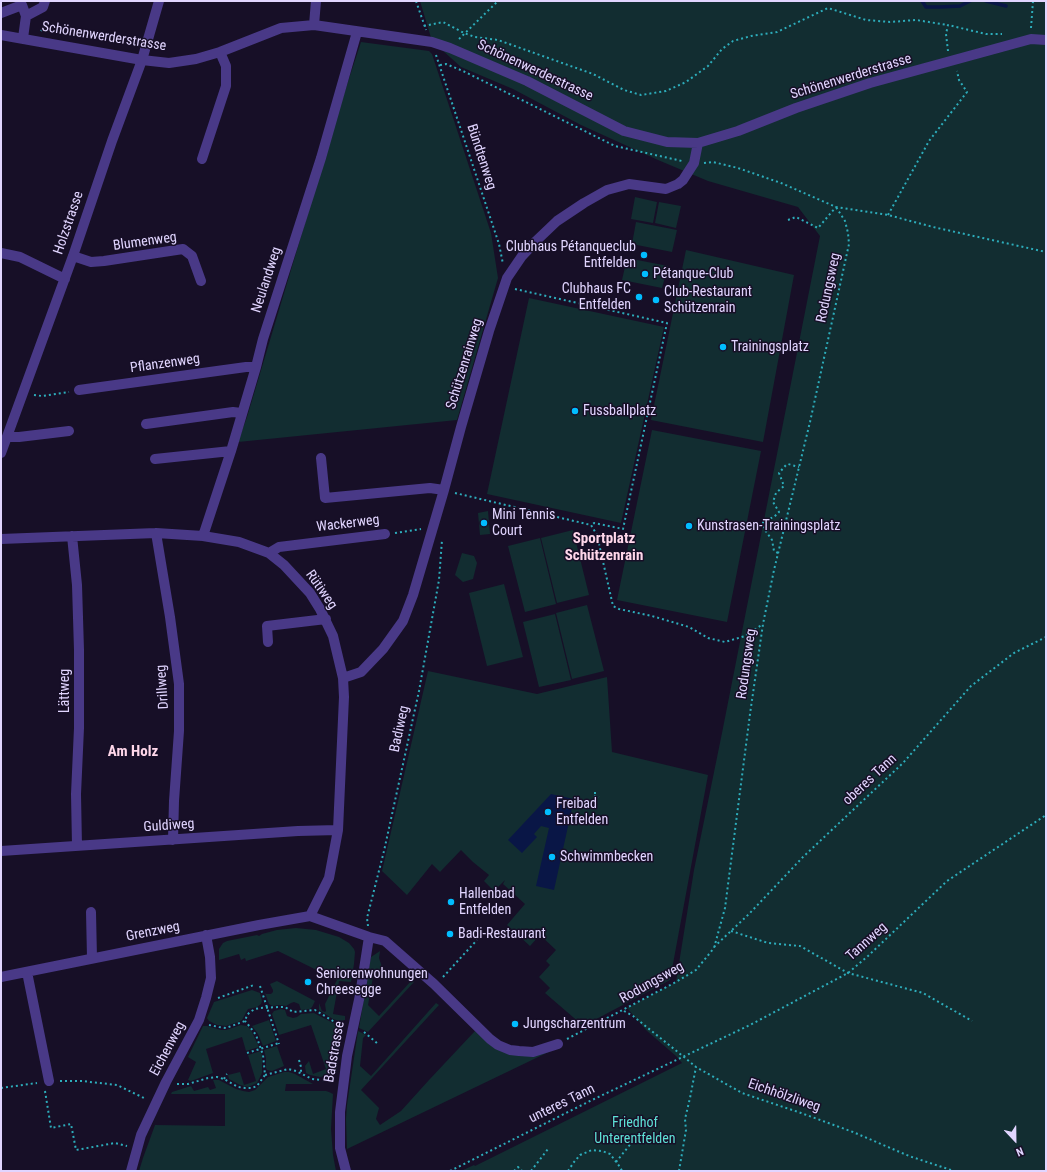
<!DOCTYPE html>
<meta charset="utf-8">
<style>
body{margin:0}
#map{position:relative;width:1047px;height:1172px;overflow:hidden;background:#170f27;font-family:"Roboto Condensed",sans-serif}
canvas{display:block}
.frame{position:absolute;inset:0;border:2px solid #e1d5ff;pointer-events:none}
.north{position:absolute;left:995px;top:1120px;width:40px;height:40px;-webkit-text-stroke:3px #170f27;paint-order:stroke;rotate:158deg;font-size:11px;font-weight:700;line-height:16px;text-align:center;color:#e1d5ff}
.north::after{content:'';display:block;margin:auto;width:14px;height:18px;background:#e1d5ff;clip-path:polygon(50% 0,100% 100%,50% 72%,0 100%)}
</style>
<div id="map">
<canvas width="1047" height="1172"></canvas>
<div class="frame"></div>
<div class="north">N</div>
</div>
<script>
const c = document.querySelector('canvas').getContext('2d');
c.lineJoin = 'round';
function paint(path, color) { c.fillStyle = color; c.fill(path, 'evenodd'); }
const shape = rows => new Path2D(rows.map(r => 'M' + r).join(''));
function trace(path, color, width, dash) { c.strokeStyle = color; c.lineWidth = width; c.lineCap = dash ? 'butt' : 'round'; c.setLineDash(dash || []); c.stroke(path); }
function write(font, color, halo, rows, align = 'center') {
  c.font = font + ' "Roboto Condensed",sans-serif'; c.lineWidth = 3; c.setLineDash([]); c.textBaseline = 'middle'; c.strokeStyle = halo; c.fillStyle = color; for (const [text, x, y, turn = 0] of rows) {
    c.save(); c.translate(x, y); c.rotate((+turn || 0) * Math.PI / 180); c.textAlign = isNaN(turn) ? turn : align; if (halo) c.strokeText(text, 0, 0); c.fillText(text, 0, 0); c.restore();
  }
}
const green = shape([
 [420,1,1046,1,1046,1171,461,1171,474,1165,475,1166,682,1063,676,1056,647,1031,627,1008,676,982,694,870,722,733,820,236,798,207,708,181,658,160,581,125,513,89,461,67,432,41],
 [361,42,429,51,432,54,491,233,498,278,457,420,238,442,247,417,340,106],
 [635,197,657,202,653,223,631,219],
 [659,202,681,206,676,228,655,223],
 [636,222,677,230,672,252,632,244],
 [686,250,794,275,763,442,651,420],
 [627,258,668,266,662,288,622,280],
 [529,298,664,327,621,523,487,494],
 [652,430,761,451,727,622,617,600],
 [488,511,490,534,480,535,478,513],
 [573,530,589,595,557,603,541,538],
 [540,538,556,604,525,612,508,546],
 [462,553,474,556,477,563,473,579,463,582,455,575],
 [504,584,523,657,487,666,469,593],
 [587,605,604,671,572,679,556,613],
 [555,614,571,680,539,687,523,622],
 [428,671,537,694,607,677,612,752,708,775,670,980,587,1024,581,1024,545,993,550,988,539,977,550,965,546,961,556,950,540,935,530,946,507,925,525,904,503,884,505,880,494,891,484,881,489,875,473,862,461,850,440,872,432,864,407,895,382,871],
 [296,928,316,930,339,937,349,943,354,949,355,952,354,964,351,982,339,981,333,1014,345,1016,345,1020,339,1021,333,1019,319,1010,319,1003,322,1011,325,1012,326,1011,325,1004,337,980,278,951,246,961,245,958,241,960,239,954,219,960,219,949,223,943,227,941,257,935,259,936,262,934,277,930],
 [380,951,379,958,382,967,373,977,368,1005,379,1016,412,980,414,982,368,1032,359,1028,370,962,371,957],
 [277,981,315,1001,312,1007,310,1009,301,1010,299,1004,294,1002,291,1003,286,1006,280,1005,273,1006,269,1004,265,993,266,994,271,994,273,992,273,990,270,984],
 [252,990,260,993,262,1001,261,1004,257,1007,248,1009,242,1020,238,1022,226,1026,217,1025,209,1021,207,1018,214,1002],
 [436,1003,439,1005,361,1090,379,1108,376,1119,380,1125,401,1111,429,1080,475,1031,496,1049,559,1047,347,1149,346,1119,347,1105,358,1031,366,1035,363,1038,360,1066,371,1076],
 [281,1009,285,1010,287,1016,293,1018,297,1017,301,1014,314,1013,331,1022,342,1026,343,1028,336,1074,320,1077,310,1075,306,1073,305,1066,309,1061,313,1074,326,1069,311,1025,279,1035,272,1014,274,1011],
 [269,1020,276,1041,263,1046,258,1034,252,1026],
 [241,1025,247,1026,251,1030,259,1047,246,1051,242,1037,206,1049,213,1073,191,1081,188,1080,196,1062,188,1057,203,1026,207,1026,221,1030,226,1030],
 [277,1046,284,1066,272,1071,267,1070,266,1068,266,1058,264,1050],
 [261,1051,262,1056,262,1073,257,1083,248,1087,240,1085,229,1079,228,1075,240,1072,244,1085,256,1081,248,1055],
 [284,1072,289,1072,295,1074,313,1084,286,1084,285,1091,326,1091,329,1092,333,1094,331,1129,333,1155,336,1171,139,1171,143,1158,155,1125,225,1126,225,1094,171,1094,172,1092,191,1086,194,1091,208,1087,210,1090,216,1088,213,1080,219,1080,236,1089,243,1091,249,1092,255,1090,268,1077]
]);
const water = shape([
 [551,794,574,799,554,890,536,886,549,828,541,826,534,834,537,837,522,853,508,840]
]);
const stream = shape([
 [922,1,926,7,940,7,960,6,970,1],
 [986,1,1006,6]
]);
const path = shape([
 [416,1,426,30],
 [424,26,443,22,464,33,475,37,498,40,593,74,624,90,641,95,666,91,686,82,708,66,722,49,733,41,751,36,777,32,828,8,866,20,890,22,916,20,948,25],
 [1031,28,1033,1],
 [41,31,44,27,45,19],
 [459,39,498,1],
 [948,51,946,34,948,25,986,34,1002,34],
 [436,55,499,244,503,264],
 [440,65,446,64,463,71,615,146,682,161],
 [704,163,713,162,738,168,781,183,836,207,888,215,933,227,1046,252],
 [888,215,929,141,967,92,959,80,957,71],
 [788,220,796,217,818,228,836,207],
 [515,289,667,323,623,529,594,523,591,525],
 [34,395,42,396,69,392],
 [455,493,591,525,597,535,613,606,619,609,652,616,689,627,708,638,725,642,745,636,763,624],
 [395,533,421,529],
 [778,553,774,551,772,540,765,530,763,524,763,521,774,517,779,512,773,502,776,493,784,486,779,473,786,465,788,464,799,467],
 [596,793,594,793,594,796,599,797],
 [368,926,367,918,384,851,419,691,439,580,442,540],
 [731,931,768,943,800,946,848,973,923,993,972,1021],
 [714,947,749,914,803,857,903,763,971,686,1014,653,1046,637],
 [443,977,477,940],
 [260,986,279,1044],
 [218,998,254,985],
 [624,1011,633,1016,684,1057,696,1067,742,1093,801,1113,853,1132,909,1156,954,1171],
 [209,1025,219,1027,226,1028,245,1021,247,1015,250,1012,255,1009,260,1008,279,1007,285,1007,293,1012,315,1010,333,1021,343,1024],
 [364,1032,378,1044],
 [567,1039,676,982,696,970,714,948,725,908,750,714,763,624,774,570,810,422,849,244,848,233,845,221,836,207],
 [247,1053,279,1043],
 [299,1060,301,1067,301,1074],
 [265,1075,288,1069,296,1071,312,1079,332,1081],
 [224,1079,226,1075,227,1074],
 [60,1081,82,1081,117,1085,146,1099],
 [177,1084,188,1084,208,1078,217,1077,224,1079,238,1087,245,1088,252,1088,257,1086,265,1075,263,1055,256,1035,250,1027,245,1021],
 [1,1088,37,1083],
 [45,1091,51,1128,71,1124,76,1150,115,1143,127,1146],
 [616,1162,637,1136],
 [450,1171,590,1101,750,1025,848,973,868,956,947,881,1046,815],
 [514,1171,518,1167,522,1171],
 [531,1171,548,1149],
 [568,1171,574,1162,580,1155,592,1150,602,1151,610,1154,620,1167,622,1171],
 [679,1171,686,1130,685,1119,690,1098,696,1067]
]);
const minor = shape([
 [1,13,22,5,26,16,23,38],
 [26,16,43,7,45,1],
 [314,25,316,1],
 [1,35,142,60,169,63,196,59,220,52,281,28,314,25,432,42,450,48,527,81,624,131,667,142,698,143,738,131,796,108,870,83,1031,39,1046,40],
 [202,159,226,86,226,66,220,52],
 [1,253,20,257,65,279],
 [73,256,91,262,104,261,183,249,192,256,201,281],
 [79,390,246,367,256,367],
 [146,424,233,412,241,413],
 [7,437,19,437,69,431],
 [1,453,73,256,112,141,142,60,159,1],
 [321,458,325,498,430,488,444,490],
 [155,459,231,451],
 [156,533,170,617,179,684,179,731,174,801,173,840],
 [72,536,77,585,79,650,79,728,76,794,77,846],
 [203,536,231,451,256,367,263,339,321,158,357,32],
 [1,539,156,533,203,536,239,542,269,553,284,565,310,593,320,609,333,636,343,678,344,697,338,830,329,878,310,916],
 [269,553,279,547,385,534],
 [268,642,267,626,326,619],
 [343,678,361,672,383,649,403,621,413,595,444,490,461,427,489,331,507,278,522,256,536,241,557,221,584,203,607,190,629,184,666,189,678,184,683,180,694,163,698,143],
 [1,851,298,831,338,830],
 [91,912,92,958],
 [27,972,49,1081],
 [1,977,259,925,310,916,369,937,385,941,434,984,490,1039,498,1045,510,1050,519,1051,533,1052,558,1044],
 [131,1171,141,1135,166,1082,199,1020,206,998,211,978,210,957,206,935],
 [346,1171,340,1148,340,1112,347,1056,360,995,369,937]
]);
const markers = [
 [644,255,4,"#01bdff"],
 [645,274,4,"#01bdff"],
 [639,297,4,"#01bdff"],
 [656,300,4,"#01bdff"],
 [723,347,4,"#01bdff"],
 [575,411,4,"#01bdff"],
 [484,523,4,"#01bdff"],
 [689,526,4,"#01bdff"],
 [548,812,4,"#01bdff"],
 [552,857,4,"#01bdff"],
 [451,902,4,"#01bdff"],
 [450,934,4,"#01bdff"],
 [308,982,4,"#01bdff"],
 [515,1024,4,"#01bdff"]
];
const streetNames = [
 ["Schönenwerderstrasse",104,37,9],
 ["Schönenwerderstrasse",535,71,25],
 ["Schönenwerderstrasse",851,77,-17],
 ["Bündtenweg",481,157,72],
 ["Holzstrasse",69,223,-71],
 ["Blumenweg",145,242,-8],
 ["Neulandweg",267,280,-72],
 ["Rodungsweg",829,288,-78],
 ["Pflanzenweg",165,364,-8],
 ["Schützenrainweg",465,364,-73],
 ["Wackerweg",348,524,-7],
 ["Rütiweg",321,590,55],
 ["Rodungsweg",747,664,-82],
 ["Drillweg",163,687,-94],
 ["Lättweg",65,691,-90],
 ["Badiweg",400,729,-78],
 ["oberes Tann",870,780,-43],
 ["Guldiweg",169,826,-4],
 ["Grenzweg",153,932,-11],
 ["Tannweg",867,942,-42],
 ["Rodungsweg",652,983,-29],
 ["Eichenweg",168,1049,-62],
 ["Badstrasse",335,1052,-80],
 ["Eichhölzliweg",784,1096,19],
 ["unteres Tann",562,1104,-26]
];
const poiNames = [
 ["Clubhaus Pétanqueclub",636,247,"right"],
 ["Entfelden",636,263,"right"],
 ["Pétanque-Club",653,274],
 ["Clubhaus FC",631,289,"right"],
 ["Entfelden",631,305,"right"],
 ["Club-Restaurant",664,292],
 ["Schützenrain",664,308],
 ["Trainingsplatz",731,347],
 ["Fussballplatz",583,411],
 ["Mini Tennis",492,515],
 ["Court",492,531],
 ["Kunstrasen-Trainingsplatz",697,526],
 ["Freibad",556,804],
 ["Entfelden",556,820],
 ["Schwimmbecken",560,857],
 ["Hallenbad",459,894],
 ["Entfelden",459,910],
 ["Badi-Restaurant",458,934],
 ["Seniorenwohnungen",316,974],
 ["Chreesegge",316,990],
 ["Jungscharzentrum",523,1024]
];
const parkNames = [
 ["Friedhof",635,1123],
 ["Unterentfelden",635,1139]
];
const neighbourhoodNames = [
 ["Sportplatz",604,539],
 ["Schützenrain",604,556],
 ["Am Holz",133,752]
];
paint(green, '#122d31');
paint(water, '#091646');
trace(stream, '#091646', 3.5);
trace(path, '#2dadbb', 2, [2, 3]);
trace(minor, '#493987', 10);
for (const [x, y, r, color] of markers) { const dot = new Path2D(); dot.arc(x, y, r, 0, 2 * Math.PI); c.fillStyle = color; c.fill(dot); trace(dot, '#170f27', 1.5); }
write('14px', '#e1d5ff', '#170f27', streetNames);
write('14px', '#e1d5ff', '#170f27', poiNames, 'left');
write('14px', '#5ee2d6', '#170f27', parkNames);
write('bold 15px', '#ffd7ea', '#170f27', neighbourhoodNames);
</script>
